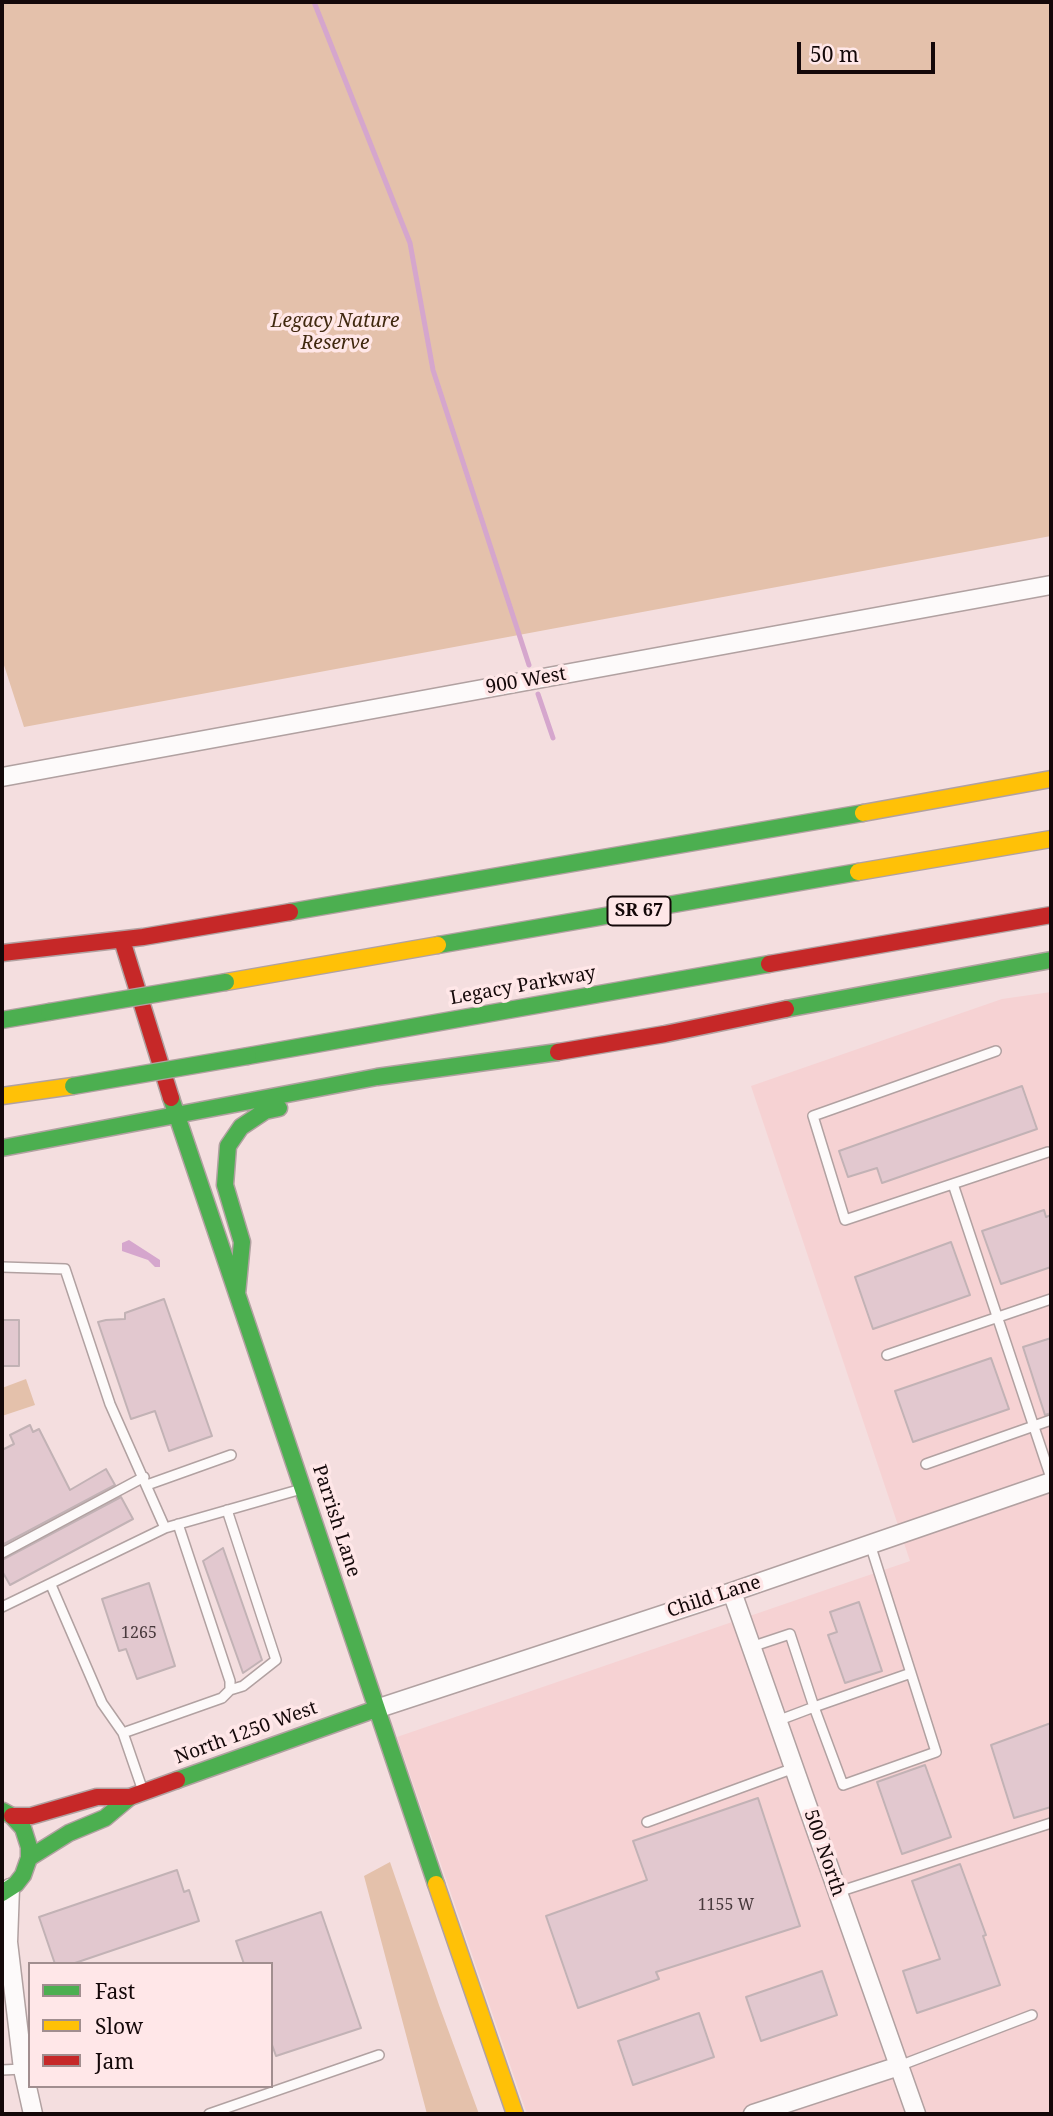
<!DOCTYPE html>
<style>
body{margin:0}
#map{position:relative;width:1053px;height:2116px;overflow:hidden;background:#f4dedf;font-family:"Noto Serif",serif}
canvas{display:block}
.frame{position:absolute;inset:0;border:4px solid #140809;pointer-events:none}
.legend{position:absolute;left:28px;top:1962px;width:245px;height:126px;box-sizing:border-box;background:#ffe7e8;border:2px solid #a18e8f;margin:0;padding:9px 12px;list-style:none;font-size:21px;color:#140809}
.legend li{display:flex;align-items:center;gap:14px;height:35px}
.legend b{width:35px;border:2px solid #a18e8f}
.scale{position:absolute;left:797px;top:42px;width:138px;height:32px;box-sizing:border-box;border:4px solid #140809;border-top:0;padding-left:9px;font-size:21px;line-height:24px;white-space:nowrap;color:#140809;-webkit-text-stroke:5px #ffe7e8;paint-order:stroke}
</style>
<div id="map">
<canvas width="1053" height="2116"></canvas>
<div class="frame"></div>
<ul class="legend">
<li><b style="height:9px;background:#4caf50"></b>Fast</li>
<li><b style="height:9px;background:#ffc107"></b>Slow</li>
<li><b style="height:9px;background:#c62828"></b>Jam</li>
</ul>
<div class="scale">50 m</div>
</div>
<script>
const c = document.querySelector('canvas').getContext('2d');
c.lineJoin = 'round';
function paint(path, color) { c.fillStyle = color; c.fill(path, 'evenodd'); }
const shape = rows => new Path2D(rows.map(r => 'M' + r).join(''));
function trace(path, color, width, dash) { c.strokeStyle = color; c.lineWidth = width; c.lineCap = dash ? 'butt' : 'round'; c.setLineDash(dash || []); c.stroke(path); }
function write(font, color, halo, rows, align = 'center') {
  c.font = font + ' "Noto Serif",serif'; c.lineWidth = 7; c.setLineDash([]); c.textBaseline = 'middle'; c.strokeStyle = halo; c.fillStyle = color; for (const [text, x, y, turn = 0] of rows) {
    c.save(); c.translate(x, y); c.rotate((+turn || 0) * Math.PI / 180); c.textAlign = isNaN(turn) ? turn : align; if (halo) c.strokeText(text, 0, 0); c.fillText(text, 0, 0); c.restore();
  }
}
const built = shape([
 [1051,992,1051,2114,527,2114,397,1737,910,1561,751,1086,1002,999]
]);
const green = shape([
 [2,2,1051,2,1051,536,24,727,2,659],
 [26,1379,35,1405,2,1416,2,1388],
 [390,1862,439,2005,479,2114,427,2114,364,1876]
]);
const water = shape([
 [129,1240,160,1260,160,1267,155,1267,148,1260,122,1251,122,1243]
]);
const stream = shape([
 [314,2,410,243,433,370,529,665],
 [538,694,553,738]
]);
const building = shape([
 [1022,1086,1037,1129,882,1183,877,1168,848,1177,839,1151,1022,1086],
 [1044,1210,1046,1217,1051,1215,1051,1267,1001,1284,982,1231,1044,1210],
 [951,1242,970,1295,873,1329,855,1277,951,1242],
 [164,1299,212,1436,169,1451,155,1411,131,1419,98,1322,106,1320,125,1319,125,1313,164,1299],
 [2,1320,19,1320,19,1366,2,1366,2,1320],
 [1051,1338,1051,1413,1045,1415,1023,1347,1051,1338],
 [991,1358,1009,1409,913,1442,895,1391,991,1358],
 [30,1425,33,1432,39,1429,70,1490,106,1469,115,1485,2,1545,2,1450,14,1444,10,1435,30,1425],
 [121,1497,133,1519,10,1585,2,1571,2,1560,121,1497],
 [223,1548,262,1660,243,1673,203,1561,223,1548],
 [149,1583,175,1666,137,1679,126,1649,119,1651,102,1599,149,1583],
 [859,1602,882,1671,845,1683,828,1635,837,1632,830,1612,859,1602],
 [1051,1723,1051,1807,1014,1818,991,1745,1051,1723],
 [925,1765,951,1837,902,1854,877,1782,925,1765],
 [758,1798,800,1926,656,1972,659,1979,578,2008,546,1916,647,1880,633,1841,758,1798],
 [960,1864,986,1935,983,1936,1000,1985,917,2013,903,1971,940,1959,912,1881,960,1864],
 [177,1870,184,1892,189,1890,199,1921,72,1964,55,1964,39,1917,177,1870],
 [321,1912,361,2028,276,2056,271,2042,271,1964,244,1964,236,1941,321,1912],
 [822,1971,837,2015,761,2041,746,1997,822,1971],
 [699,2013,714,2057,633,2085,618,2041,699,2013]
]);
const lane = shape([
 [996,1051,813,1116,845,1220,1048,1152],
 [953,1184,1051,1478],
 [2,1267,65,1269,110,1404,165,1528,298,1490],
 [887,1355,1051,1299],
 [926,1464,1051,1420],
 [147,1485,231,1455],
 [227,1510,276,1660,243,1686,230,1690],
 [2,1553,144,1477],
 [51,1585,102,1703,123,1733],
 [2,1607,165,1528],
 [751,1647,790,1634,814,1707,911,1673],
 [777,1721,814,1707,843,1785,936,1752,870,1544],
 [143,1791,123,1733,222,1698,230,1690,230,1681,178,1524],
 [647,1822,794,1768],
 [838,1892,1051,1823],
 [899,2066,1032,2015],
 [2,2070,23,2069],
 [209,2114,379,2055]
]);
const street = shape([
 [2,777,1051,585],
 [732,1592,916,2114],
 [376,1709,732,1592,1051,1482],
 [10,1888,8,1942,23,2069,33,2114],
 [753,2114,899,2066]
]);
const fast = shape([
 [290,912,863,813],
 [438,945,858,872],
 [786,1009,1051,960],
 [2,1020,49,1012],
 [248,1056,769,964],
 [171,1098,436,1884],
 [2,1148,377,1077,558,1052],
 [237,1294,242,1242,225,1185,228,1146,241,1127,265,1111,279,1108],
 [177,1780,376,1709],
 [29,1858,69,1833,105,1818,130,1797],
 [2,1893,16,1884,23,1875,29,1858,29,1847,23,1828,12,1816,3,1811]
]);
const slow = shape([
 [863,813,1051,779],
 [858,872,1051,839],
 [226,982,438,945],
 [2,1096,73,1086],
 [436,1884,515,2114]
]);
const jam = shape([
 [122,940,171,1098],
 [2,953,143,937,290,912],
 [769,964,1051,915],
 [558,1052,665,1034,786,1009],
 [12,1816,31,1816,97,1797,130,1797,177,1780]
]);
const fastBridge = shape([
 [49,1012,226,982],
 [73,1086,248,1056]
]);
const numberNames = [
 ["1265",139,1633],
 ["1155 W",726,1905]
];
const shields = [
 [639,911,63]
];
const shieldNames = [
 ["SR 67",639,911]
];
const parkNames = [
 ["Legacy Nature",335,322],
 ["Reserve",335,344]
];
const streetNames = [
 ["900 West",526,681,-10],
 ["Legacy Parkway",523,986,-10],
 ["Parrish Lane",336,1521,72],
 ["Child Lane",714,1597,-18],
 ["North 1250 West",246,1733,-20],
 ["500 North",824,1853,71]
];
paint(built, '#f6d2d3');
paint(green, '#e4c1ab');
paint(water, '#d5a6cd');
trace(stream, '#d5a6cd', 5);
paint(building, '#e2c8cf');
trace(building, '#c2b2b5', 2);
trace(lane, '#b1a1a1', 12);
trace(street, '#b1a1a1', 21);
trace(fast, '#b1a1a1', 19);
trace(slow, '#b1a1a1', 19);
trace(jam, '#b1a1a1', 19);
trace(lane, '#fdfafa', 9);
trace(street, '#fdfafa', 18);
trace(fast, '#4caf50', 16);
trace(slow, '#ffc107', 16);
trace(jam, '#c62828', 16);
trace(fastBridge, '#b1a1a1', 19, []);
trace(fastBridge, '#4caf50', 16);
write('16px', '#48393c', null, numberNames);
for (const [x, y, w] of shields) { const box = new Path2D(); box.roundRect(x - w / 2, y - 14.5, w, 29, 5); c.fillStyle = '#ffe7e8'; c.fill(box); trace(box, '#140809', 2); }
write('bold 18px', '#140809', null, shieldNames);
write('italic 19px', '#40280f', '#ffe7e8', parkNames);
write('19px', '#140809', '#ffe7e8', streetNames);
</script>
